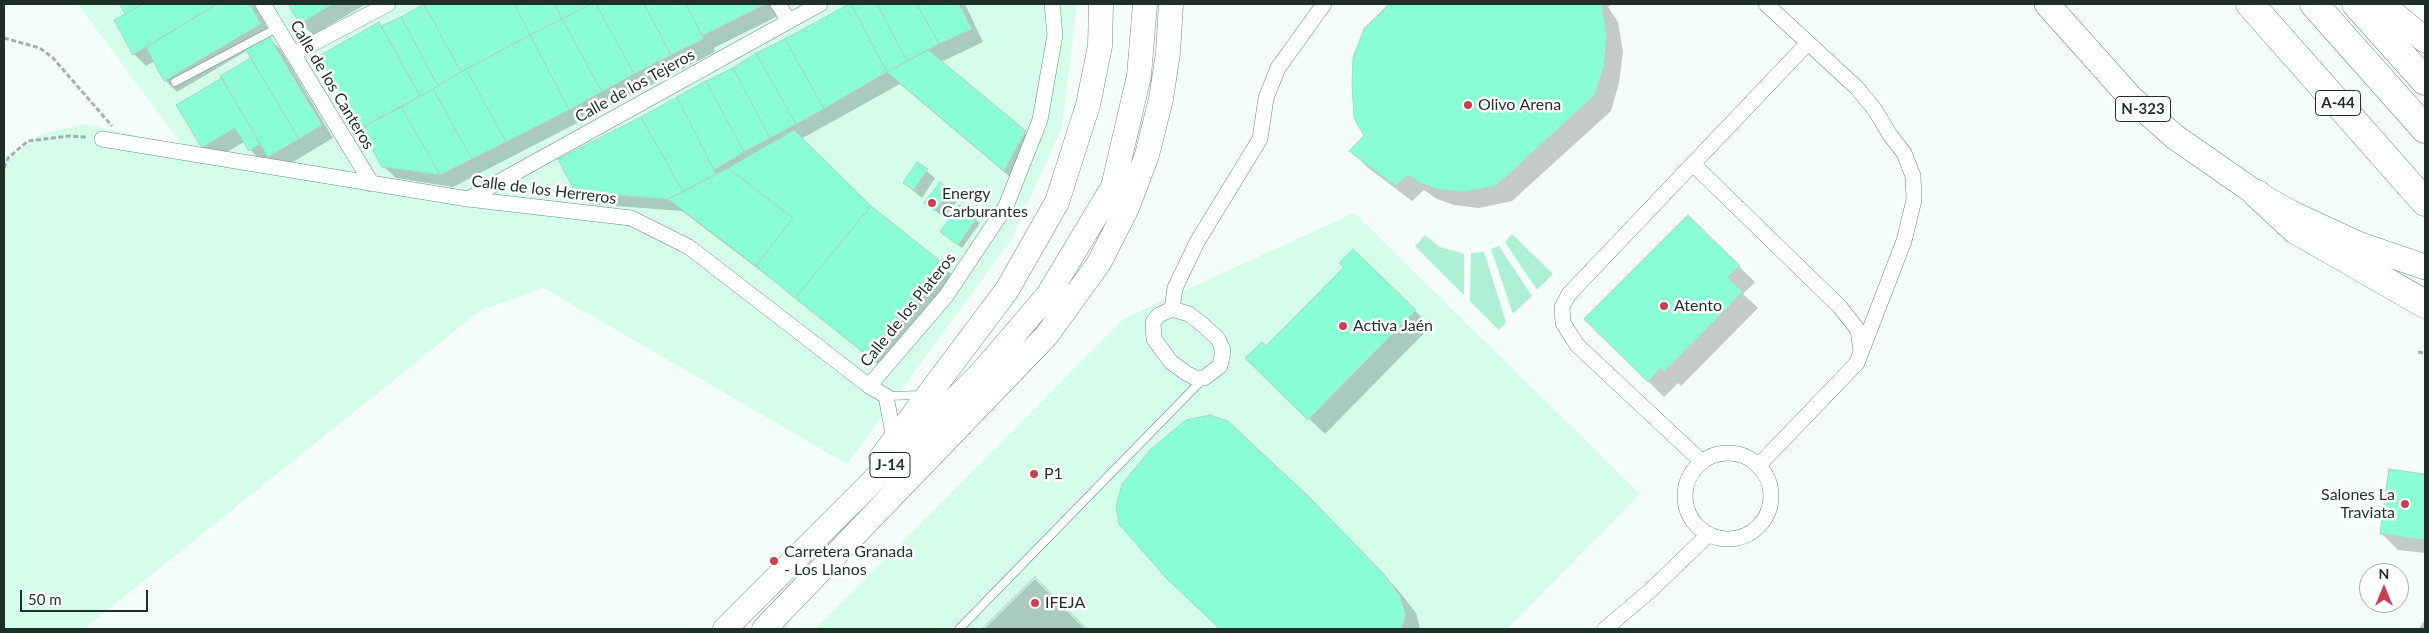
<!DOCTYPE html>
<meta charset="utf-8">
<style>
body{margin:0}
#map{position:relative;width:2429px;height:633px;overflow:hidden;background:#f5fdf9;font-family:Lato,sans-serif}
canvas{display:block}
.frame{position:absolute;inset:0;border:5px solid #1e2f28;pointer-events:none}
.north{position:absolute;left:2359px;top:563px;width:50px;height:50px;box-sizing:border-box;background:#fff;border:1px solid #a5aca9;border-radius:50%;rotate:0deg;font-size:14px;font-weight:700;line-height:20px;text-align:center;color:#1e2f28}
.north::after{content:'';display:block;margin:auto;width:18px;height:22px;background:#ce3e50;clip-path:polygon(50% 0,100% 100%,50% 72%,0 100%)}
.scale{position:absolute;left:20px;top:590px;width:128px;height:22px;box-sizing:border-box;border:2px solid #1e2f28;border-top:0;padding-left:6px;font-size:15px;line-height:18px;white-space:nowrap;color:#1e2f28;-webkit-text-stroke:4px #fff;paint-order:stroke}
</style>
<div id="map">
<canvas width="2429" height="633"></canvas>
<div class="frame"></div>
<div class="north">N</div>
<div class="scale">50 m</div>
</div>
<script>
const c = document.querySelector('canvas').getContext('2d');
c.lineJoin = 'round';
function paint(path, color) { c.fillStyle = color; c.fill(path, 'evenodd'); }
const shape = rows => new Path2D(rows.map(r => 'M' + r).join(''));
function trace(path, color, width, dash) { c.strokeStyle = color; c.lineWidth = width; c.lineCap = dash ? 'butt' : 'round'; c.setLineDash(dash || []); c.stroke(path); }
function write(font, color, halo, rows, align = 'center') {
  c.font = font + ' Lato,sans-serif'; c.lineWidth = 5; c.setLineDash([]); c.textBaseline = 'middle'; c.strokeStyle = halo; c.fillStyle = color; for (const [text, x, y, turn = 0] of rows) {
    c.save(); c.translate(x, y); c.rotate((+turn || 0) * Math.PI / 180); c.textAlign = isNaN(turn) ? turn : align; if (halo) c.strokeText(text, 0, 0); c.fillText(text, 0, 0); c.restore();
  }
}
const built = shape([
 [78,4,1077,4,1062,127,1011,240,847,464,544,288,481,310,84,629,4,629,4,164,41,134,84,124,183,146],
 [1354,213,1640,494,1507,629,815,629,1125,318]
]);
const green = shape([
 [1512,234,1553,274,1537,290,1505,242],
 [1425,235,1440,247,1464,254,1464,295,1415,246],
 [1499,246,1532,296,1513,314,1491,249],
 [1484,252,1506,322,1499,330,1470,301,1471,253]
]);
const shadow = shape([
 [121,4,254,4,272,36,269,38,281,50,333,138,281,169,270,158,262,163,244,142,215,159,203,147,178,105,253,58,248,50,177,92,165,80,155,61,146,66,134,54,126,15],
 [290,4,366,4,313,35,301,23],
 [427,4,781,4,786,12,714,48,715,52,453,187,396,178,383,166,320,56],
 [853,4,965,4,983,42,941,62,1037,144,1016,182,900,84,801,139,870,207,959,280,881,367,770,278,682,211,589,204,576,191,642,118],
 [1392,4,1612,4,1608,7,1618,22,1623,52,1619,83,1611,111,1512,201,1479,208,1454,205,1437,199,1424,190,1412,201,1367,167,1351,151,1365,136,1365,30],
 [917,164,935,178,922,198,904,183],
 [950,192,958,200,944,218,926,203],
 [959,207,980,223,962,248,941,232],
 [1688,217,1755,282,1743,294,1758,308,1681,386,1678,383,1664,397,1586,319],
 [1415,311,1431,326,1325,434,1247,358],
 [2390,470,2425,475,2425,553,2398,550,2382,534],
 [1324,514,1398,590,1416,613,1420,629,1222,629,1185,595],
 [1035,579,1085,629,984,629],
 [2425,619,2425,629,2419,629]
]);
const building = shape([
 [120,4,143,4,125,14,120,4],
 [143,4,217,4,133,55,114,20,143,4],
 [217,4,250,4,261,24,164,81,146,47,217,4],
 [288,4,333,4,300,24,288,4],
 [424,4,461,72,438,86,401,17,424,4],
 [424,4,514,4,530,35,461,72,424,4],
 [514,4,555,4,562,19,530,35,514,4],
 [555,4,591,4,562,19,555,4],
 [591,4,596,4,634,74,602,92,562,19,591,4],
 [596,4,644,4,671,55,634,74,596,4],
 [644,4,686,4,704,39,671,55,644,4],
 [686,4,766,4,702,36,686,4],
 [849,4,851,4,887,72,824,109,785,39,849,4],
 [851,4,877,4,907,61,887,72,851,4],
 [877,4,917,4,939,44,907,61,877,4],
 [917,4,959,4,972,29,939,44,917,4],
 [1389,4,1602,4,1607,36,1604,67,1595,95,1496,186,1463,192,1437,189,1420,183,1408,175,1396,186,1349,151,1364,136,1354,118,1352,85,1353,58,1364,29,1389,4],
 [401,17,438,86,420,96,381,26,401,17],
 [562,19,602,92,569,110,530,35,562,19],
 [379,22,420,96,361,128,319,56,379,22],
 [530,35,569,110,506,142,466,69,530,35],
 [269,36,322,125,299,139,246,50,269,36],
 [785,39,824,109,796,124,756,53,785,39],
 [928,50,1026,131,1004,171,887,72,928,50],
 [756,53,796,124,770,138,733,68,756,53],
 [251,58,299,139,268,157,220,76,251,58],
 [733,68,770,138,744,152,706,81,733,68],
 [466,69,506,142,472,159,433,89,466,69],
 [222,78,260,144,249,151,235,128,202,148,176,105,222,78],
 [706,81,744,152,714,170,677,97,706,81],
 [433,89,472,159,440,175,401,107,433,89],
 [677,97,716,174,683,192,641,117,677,97],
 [401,107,440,175,382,167,361,128,401,107],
 [641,117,683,192,668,199,575,192,558,159,641,117],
 [794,130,871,206,795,298,756,266,793,218,728,168,794,130],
 [917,162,928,169,914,190,903,183,917,162],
 [728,168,793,218,756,266,668,199,728,168],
 [940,182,951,191,935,211,924,203,940,182],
 [959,205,977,218,958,245,940,232,959,205],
 [871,206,948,267,868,356,795,298,871,206],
 [1688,215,1740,266,1728,277,1743,292,1664,372,1661,368,1648,382,1584,319,1688,215],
 [1353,249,1416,310,1308,420,1245,358,1262,342,1266,346,1344,267,1339,263,1353,249],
 [1210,415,1228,421,1308,496,1383,573,1400,596,1406,614,1402,629,1220,629,1167,579,1119,524,1116,506,1122,484,1151,449,1186,420,1210,415],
 [2389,469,2425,474,2425,540,2380,534,2389,469],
 [1035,577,1087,629,982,629,1035,577],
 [1035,577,1087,629,982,629,1035,577]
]);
const path = shape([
 [4,38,40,48,53,58,112,126],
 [4,168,8,158,28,141,69,136,87,137],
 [2418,352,2425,353]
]);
const service = shape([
 [175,82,277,28],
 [886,396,923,395],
 [959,629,1204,378]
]);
const minor = shape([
 [263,4,372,184],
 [778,4,789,21],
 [1766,4,1857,88,1875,110,1890,135,1904,153,1913,176,1914,200,1904,241,1857,363],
 [293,54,388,4],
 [102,139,468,199,631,218,689,247,869,386,886,396,894,439],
 [1694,165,1840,307,1858,330,1861,351,1857,363,1758,466],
 [468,199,820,4],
 [1172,309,1175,288,1197,242,1260,139,1266,98,1278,68,1324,4],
 [1172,309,1189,314,1203,325,1218,339,1223,350,1220,366,1204,378,1195,378,1186,373,1171,362,1154,339,1153,322,1159,315,1172,309],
 [869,386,946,296,1006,206,1040,120,1055,35,1052,4],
 '1685 496a43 43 0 1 1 86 0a43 43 0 1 1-86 0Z',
 [1701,461,1577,345,1563,323,1562,307,1569,294,1807,44],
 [1605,629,1652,589,1709,534]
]);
const primary = shape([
 [881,458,1007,290,1057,202,1088,105,1100,46,1101,4],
 [725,629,983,371,1048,295,1113,187,1139,76,1145,4],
 [764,629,1047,335,1099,263,1127,208,1147,155,1161,99,1168,53,1171,4]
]);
const trunk = shape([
 [2047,4,2130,97,2175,137,2257,194,2291,213,2358,244,2425,267],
 [2382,4,2425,40]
]);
const motorway = shape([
 [2250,4,2425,202],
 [2314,4,2425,129],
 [2356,4,2425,81],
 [2257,194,2296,230,2425,304]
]);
const markers = [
 [1468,105,5,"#ce3e50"],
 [932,203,5,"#ce3e50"],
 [1664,306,5,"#ce3e50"],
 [1343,326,5,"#ce3e50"],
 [1034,474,5,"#ce3e50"],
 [2405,504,5,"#ce3e50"],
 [774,561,5,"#ce3e50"],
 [1035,603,5,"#ce3e50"]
];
const shields = [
 [2338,103,45],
 [2143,109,55],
 [890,465,40]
];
const shieldNames = [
 ["A-44",2338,103],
 ["N-323",2143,109],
 ["J-14",890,465]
];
const streetNames = [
 ["Calle de los Canteros",332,85,59],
 ["Calle de los Tejeros",635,86,-29],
 ["Calle de los Herreros",544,190,7],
 ["Calle de los Plateros",908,310,-51]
];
const poiNames = [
 ["Olivo Arena",1478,105],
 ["Energy",942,194],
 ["Carburantes",942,212],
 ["Atento",1674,306],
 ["Activa Jaén",1353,326],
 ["P1",1044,474],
 ["Salones La",2395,495,"right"],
 ["Traviata",2395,513,"right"],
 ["Carretera Granada",784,552],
 ["- Los Llanos",784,570],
 ["IFEJA",1045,603]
];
paint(built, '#d4fdec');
paint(green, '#aef0d5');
paint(shadow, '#0003');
paint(building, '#89fdd3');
trace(building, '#acd5c4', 1);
trace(service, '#678e7f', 9);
trace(minor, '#678e7f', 16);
trace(primary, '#678e7f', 25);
trace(trunk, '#678e7f', 26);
trace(motorway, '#678e7f', 29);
trace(path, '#a5b1ac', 3, [5, 2.5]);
trace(service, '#fff', 8);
trace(minor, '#fff', 15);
trace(primary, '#fff', 24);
trace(trunk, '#fff', 25);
trace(motorway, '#fff', 28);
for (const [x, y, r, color] of markers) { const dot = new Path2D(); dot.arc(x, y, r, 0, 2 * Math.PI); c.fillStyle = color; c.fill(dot); trace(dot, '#fff', 2); }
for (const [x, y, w] of shields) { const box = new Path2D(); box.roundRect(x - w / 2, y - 12.5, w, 25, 4); c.fillStyle = '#fff'; c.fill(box); trace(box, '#1e2f28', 1); }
write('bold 15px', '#1e2f28', null, shieldNames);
write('16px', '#1e2f28', '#fff', streetNames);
write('16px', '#1e2f28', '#fff', poiNames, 'left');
</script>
